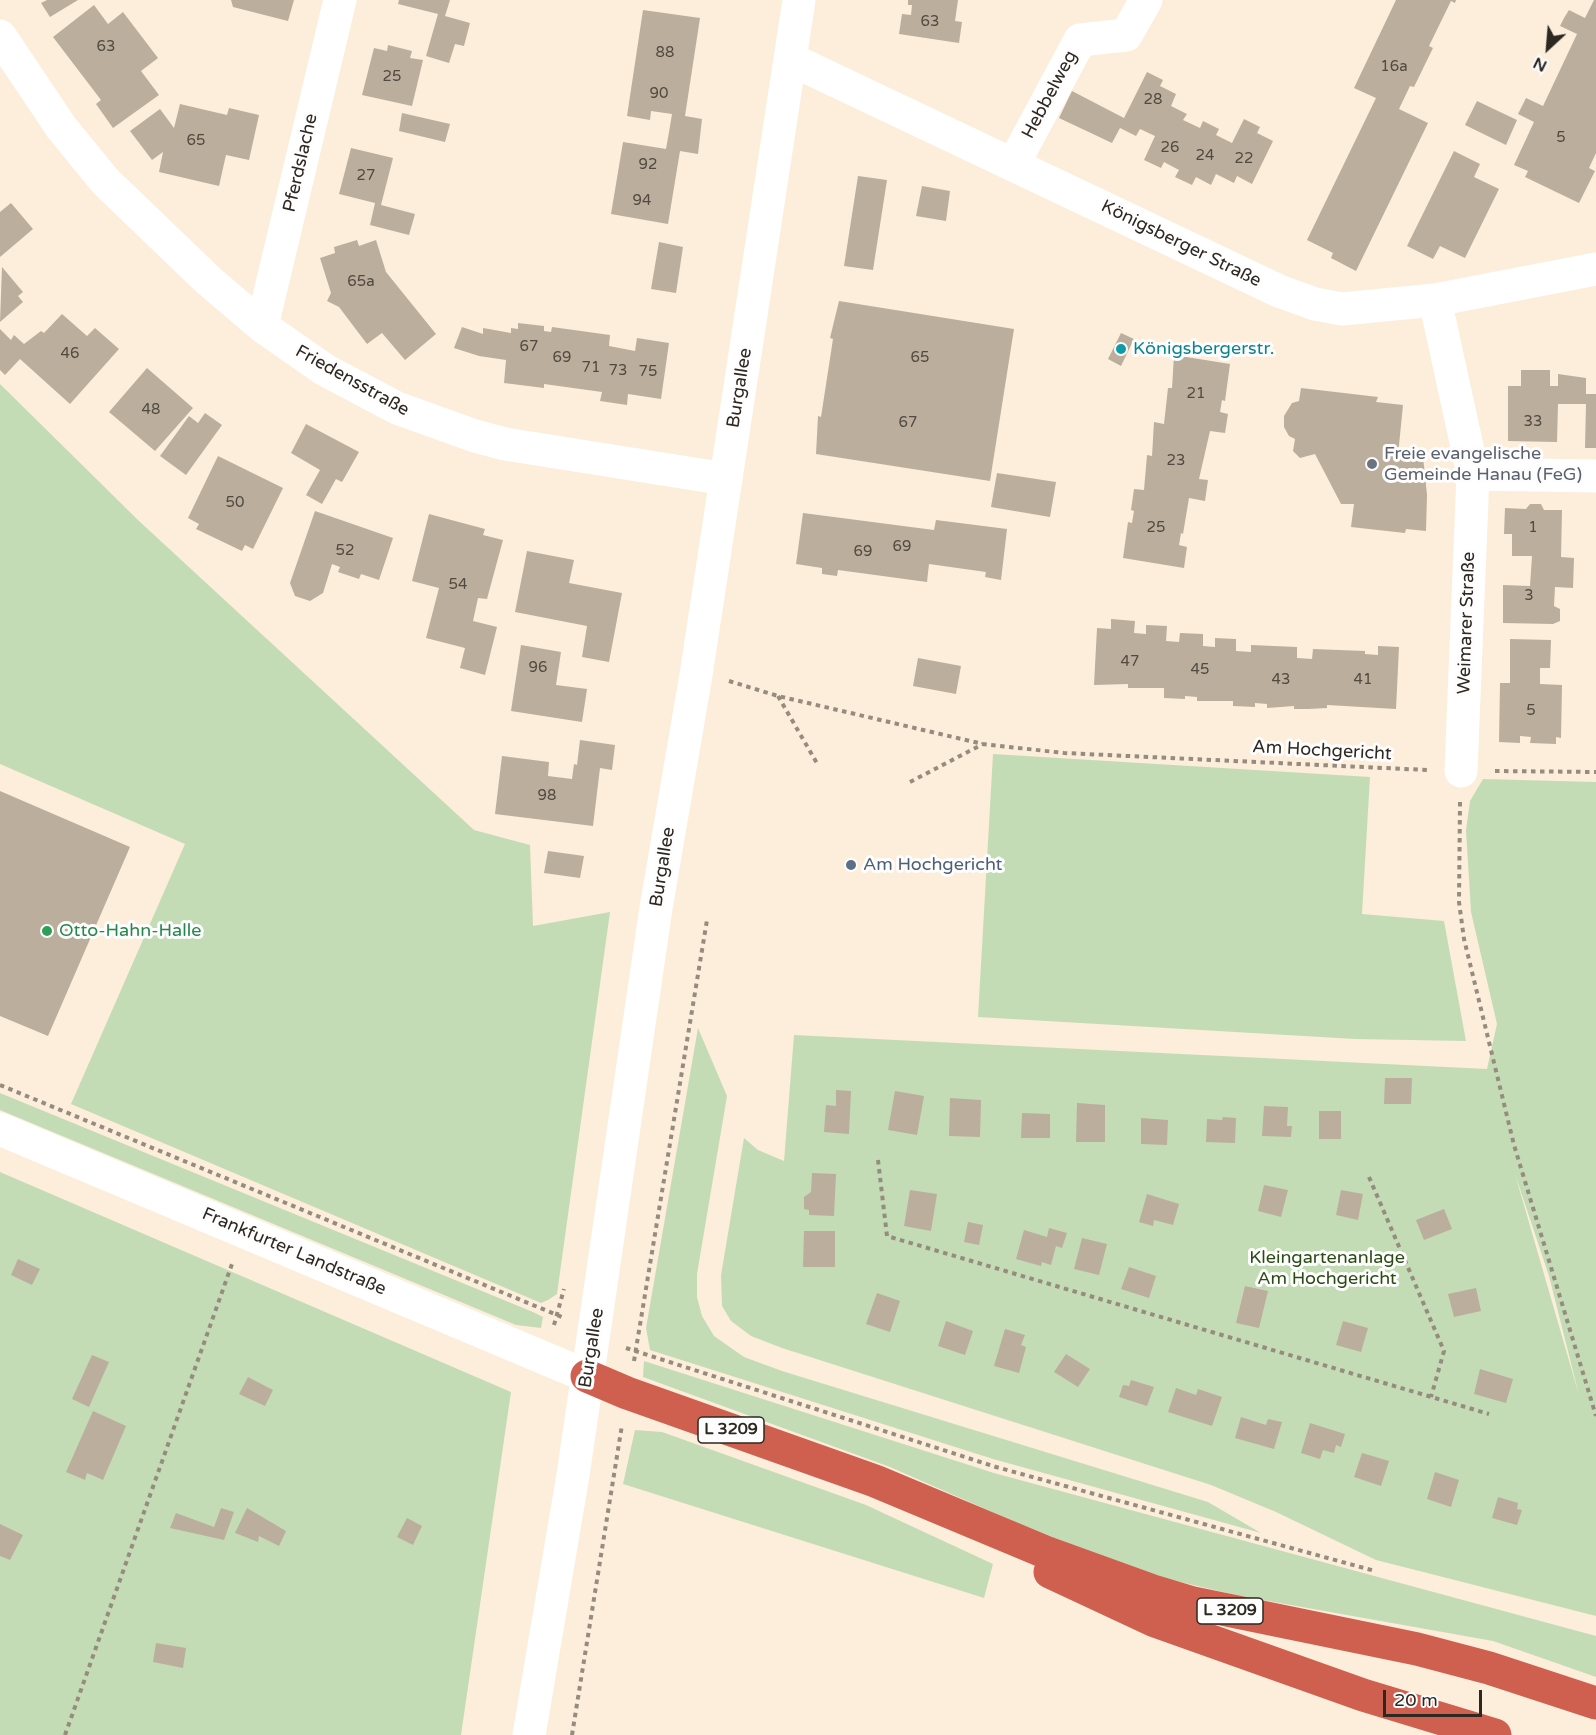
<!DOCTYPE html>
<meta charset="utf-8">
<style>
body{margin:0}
#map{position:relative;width:1596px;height:1735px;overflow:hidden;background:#fceedb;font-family:"Varela Round",sans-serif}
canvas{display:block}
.north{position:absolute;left:1518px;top:18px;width:60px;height:60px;-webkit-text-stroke:4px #fdfdfd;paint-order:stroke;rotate:206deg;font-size:16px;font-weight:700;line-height:24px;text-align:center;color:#2d2821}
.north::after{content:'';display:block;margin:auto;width:21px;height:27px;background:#2d2821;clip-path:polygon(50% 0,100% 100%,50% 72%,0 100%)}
.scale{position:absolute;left:1383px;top:1690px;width:99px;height:27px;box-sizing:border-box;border:3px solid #2d2821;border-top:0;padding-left:8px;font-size:18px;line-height:21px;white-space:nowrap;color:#2d2821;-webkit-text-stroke:4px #fdfdfd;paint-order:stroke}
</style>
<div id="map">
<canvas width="1596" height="1735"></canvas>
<div class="north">N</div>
<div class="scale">20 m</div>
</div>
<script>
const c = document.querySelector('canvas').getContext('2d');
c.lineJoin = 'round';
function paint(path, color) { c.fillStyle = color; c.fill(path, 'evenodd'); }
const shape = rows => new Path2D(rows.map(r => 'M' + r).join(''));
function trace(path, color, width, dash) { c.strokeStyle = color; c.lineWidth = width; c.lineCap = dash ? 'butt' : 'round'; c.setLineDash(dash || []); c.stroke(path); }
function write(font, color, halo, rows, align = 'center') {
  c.font = font + ' "Varela Round",sans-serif'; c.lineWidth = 6; c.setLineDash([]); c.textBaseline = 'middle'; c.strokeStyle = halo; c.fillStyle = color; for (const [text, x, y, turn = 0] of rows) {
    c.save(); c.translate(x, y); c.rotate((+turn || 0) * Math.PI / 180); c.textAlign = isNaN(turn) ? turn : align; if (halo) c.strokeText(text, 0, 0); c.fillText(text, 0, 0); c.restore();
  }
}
const green = shape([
 [0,384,139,521,474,830,530,845,533,926,610,912,557,1294,548,1300,541,1303,71,1104,185,844,0,764],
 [993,754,1370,777,1362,914,1444,921,1466,1041,1355,1039,978,1017],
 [1483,779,1596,782,1596,1616,1376,1560,1276,1512,1211,1485,782,1348,751,1336,731,1321,722,1306,721,1275,744,1138,758,1150,784,1161,794,1035,1487,1069,1497,1024,1471,912,1466,830,1470,801],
 [1515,1174,1549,1276,1579,1395],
 [698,1028,727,1096,697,1274,697,1297,702,1316,714,1336,744,1357,782,1371,1208,1502,1261,1533,993,1459,650,1350,646,1328],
 [0,1093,533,1312,543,1317,541,1328,516,1325,0,1110],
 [0,1172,511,1392,461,1735,0,1735],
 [644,1361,994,1473,1596,1636,1596,1677,1493,1641,1240,1596,1159,1577,1051,1538,890,1467,643,1377],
 [635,1430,662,1432,866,1505,993,1564,984,1598,623,1484]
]);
const building = shape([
 [47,0,78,0,50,17,41,3],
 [231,0,294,0,288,21,233,7],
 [399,0,450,0,445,16,470,23,464,46,455,44,449,63,426,56,438,14,398,4],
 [908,0,958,0,955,21,962,22,959,43,899,34,902,14,911,15,912,5,908,5],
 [1396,0,1456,0,1455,3,1451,1,1429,46,1433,48,1414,87,1410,86,1399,109,1428,123,1356,271,1331,258,1333,253,1307,240,1376,98,1354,88],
 [1594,0,1596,0,1596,153,1589,168,1595,171,1579,203,1525,177,1528,171,1514,165,1534,122,1518,114,1526,98,1543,106,1577,34,1560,26,1564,18,1569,10,1585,18],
 [94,5,108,24,123,12,158,58,141,71,159,95,113,128,96,104,101,100,53,37],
 [643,10,700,18,685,116,702,119,698,154,680,151,668,224,611,214,623,142,666,149,669,132,672,114,651,111,650,120,627,116],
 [388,45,412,51,410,58,423,60,412,106,362,95,374,48,387,51],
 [1147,72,1163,80,1160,86,1176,94,1171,106,1187,114,1183,120,1200,128,1203,121,1219,129,1216,135,1232,143,1244,119,1260,127,1257,133,1273,141,1252,184,1237,176,1234,183,1216,174,1211,185,1196,177,1192,185,1175,177,1179,170,1164,162,1161,168,1144,160,1155,136,1140,129,1136,136,1120,128,1112,143,1059,118,1072,91,1124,118],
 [1477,101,1517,120,1506,145,1465,125],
 [180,104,227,115,229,108,259,115,249,160,226,155,219,186,159,172,163,152,152,160,130,131,160,109,174,128],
 [402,113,450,124,445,142,399,131],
 [351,148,393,158,381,205,415,214,409,235,370,225,375,203,339,194],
 [1454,151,1480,164,1474,177,1499,189,1465,258,1440,246,1433,259,1407,246],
 [858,176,887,180,873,270,844,266],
 [922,186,950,191,946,221,916,216],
 [11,203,33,229,0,257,0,212],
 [357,240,359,246,376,240,386,272,436,334,405,360,382,333,367,344,339,307,327,301,331,293,320,258,335,253,334,247],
 [659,242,683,247,676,293,651,289],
 [2,267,23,292,18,296,23,302,0,322],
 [839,301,1014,329,990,481,816,454,818,416,821,417,833,339,830,338],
 [62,314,87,336,95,328,119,349,70,404,20,359,5,375,0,370,0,329,11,340,14,335,24,344,41,331,44,333],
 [518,323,544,326,544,331,551,332,552,327,610,335,609,346,635,351,637,338,669,343,661,399,628,394,627,405,600,401,602,392,544,384,544,388,504,383,506,360,479,356,454,348,462,327,483,334,483,328,511,333,511,328,518,329],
 [1121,333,1134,339,1121,366,1108,359],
 [1174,355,1230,364,1225,401,1222,400,1220,412,1228,414,1225,433,1210,431,1199,479,1208,480,1205,501,1189,498,1183,534,1181,533,1179,545,1187,547,1184,568,1123,558,1128,522,1132,523,1134,511,1131,510,1134,489,1144,490,1147,455,1152,456,1154,422,1164,424,1168,388,1172,388],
 [147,368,193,408,155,451,109,412],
 [1521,370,1550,370,1550,386,1558,386,1558,374,1586,378,1586,394,1596,394,1596,448,1585,448,1586,404,1558,404,1557,442,1508,441,1508,386,1521,386],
 [1301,388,1378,397,1376,402,1403,405,1398,455,1422,447,1427,495,1426,531,1406,529,1405,533,1351,527,1354,504,1341,504,1315,454,1300,458,1293,451,1295,439,1289,436,1284,427,1284,416,1292,403,1299,401],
 [205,413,222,425,186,475,160,456,189,416,198,423],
 [306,424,359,452,342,482,336,479,322,504,306,495,320,470,291,453],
 [218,456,283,488,253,549,245,545,242,551,196,529,199,524,188,518],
 [997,473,1056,482,1050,517,991,507],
 [1530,504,1541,504,1544,510,1562,510,1561,557,1574,558,1573,588,1555,587,1554,606,1560,609,1560,621,1553,624,1503,623,1503,585,1530,586,1532,556,1512,556,1512,534,1504,534,1505,508,1526,509],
 [315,511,393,538,379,580,361,574,359,579,338,572,340,567,332,564,323,593,310,601,295,596,290,583],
 [803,513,934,530,936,520,1007,529,1001,580,985,577,986,572,929,564,927,582,838,570,837,576,822,574,822,568,796,564],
 [429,514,485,529,483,535,503,540,487,599,478,598,473,621,497,627,485,675,460,668,465,648,426,638,439,588,412,581],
 [527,551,574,560,569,583,622,593,609,662,582,657,587,626,515,612],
 [1111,619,1135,621,1134,633,1146,634,1146,625,1167,626,1166,641,1179,642,1180,633,1203,634,1203,646,1215,647,1215,638,1236,639,1236,651,1251,652,1251,645,1297,647,1297,658,1312,659,1313,649,1365,651,1365,654,1378,655,1378,646,1399,647,1396,709,1327,705,1327,708,1308,709,1294,709,1294,706,1267,708,1267,704,1255,703,1255,707,1233,706,1233,701,1197,701,1197,697,1185,696,1185,699,1164,698,1164,688,1128,688,1128,684,1094,685,1097,628,1111,629],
 [1510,639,1551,640,1550,668,1540,668,1540,684,1562,685,1561,738,1556,737,1556,744,1530,743,1531,737,1520,736,1520,743,1499,742,1500,683,1510,683],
 [521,645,561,652,556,685,587,689,582,722,511,711],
 [918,658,961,666,956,694,913,686],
 [580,740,615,745,612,770,600,768,593,826,495,814,502,756,549,762,548,776,572,779,574,764,577,765],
 [0,791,130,847,48,1036,0,1016],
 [548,851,584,856,580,878,544,873],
 [1385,1078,1412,1078,1411,1104,1384,1104],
 [836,1090,851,1091,849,1134,824,1132,826,1105,836,1106],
 [895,1091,924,1096,917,1135,888,1130],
 [950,1098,981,1100,980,1137,949,1136],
 [1077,1103,1105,1105,1105,1142,1076,1142],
 [1264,1106,1288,1107,1287,1126,1292,1126,1291,1137,1262,1136],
 [1319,1111,1341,1111,1341,1139,1319,1139],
 [1022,1113,1050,1114,1050,1138,1021,1138],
 [1223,1117,1236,1118,1235,1143,1206,1142,1207,1119,1222,1120],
 [1141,1118,1168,1120,1167,1145,1141,1144],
 [812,1173,836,1174,834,1216,809,1215,809,1210,804,1209,804,1197,811,1192],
 [1264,1185,1288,1190,1281,1217,1258,1211],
 [910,1190,937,1194,931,1231,904,1226],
 [1341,1190,1363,1194,1358,1220,1336,1215],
 [1147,1194,1179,1204,1173,1225,1154,1220,1153,1226,1139,1222],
 [1444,1209,1452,1229,1424,1240,1416,1220],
 [968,1222,983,1225,979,1245,964,1242],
 [1049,1228,1067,1233,1062,1248,1056,1246,1051,1265,1042,1262,1041,1266,1016,1259,1024,1230,1047,1237],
 [804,1231,835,1231,835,1267,803,1267],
 [1082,1238,1107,1244,1099,1275,1074,1269],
 [18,1259,40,1269,32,1285,11,1275],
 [1129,1267,1156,1276,1149,1298,1121,1289],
 [1245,1286,1268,1291,1259,1328,1236,1323],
 [1476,1288,1481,1311,1454,1317,1448,1294],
 [877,1293,900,1301,890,1332,866,1324],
 [946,1321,973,1331,965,1355,938,1346],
 [1343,1321,1368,1328,1361,1352,1336,1345],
 [1005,1329,1025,1335,1021,1345,1026,1347,1019,1373,994,1366],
 [1066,1354,1090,1369,1078,1387,1054,1372],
 [92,1355,109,1362,89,1407,72,1399],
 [1480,1369,1513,1379,1506,1403,1474,1394],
 [248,1377,273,1390,265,1406,239,1394],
 [1131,1380,1154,1387,1147,1406,1119,1397,1123,1385,1129,1386],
 [1176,1388,1196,1395,1198,1389,1222,1397,1212,1426,1168,1412],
 [93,1411,126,1426,103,1480,87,1473,85,1480,66,1472],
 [1241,1417,1266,1425,1268,1419,1282,1422,1274,1449,1235,1438],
 [1310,1423,1345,1434,1341,1447,1336,1445,1334,1453,1323,1450,1320,1459,1301,1453],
 [1362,1453,1389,1461,1381,1486,1354,1477],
 [1435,1472,1459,1480,1451,1507,1427,1499],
 [1498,1497,1518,1503,1517,1509,1522,1510,1517,1525,1492,1518],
 [221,1508,234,1512,224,1540,170,1528,176,1513,214,1527],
 [247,1508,286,1531,279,1546,259,1536,258,1542,235,1533],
 [407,1518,422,1526,413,1545,397,1537],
 [0,1524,23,1535,10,1560,0,1556],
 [156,1643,186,1648,183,1668,153,1662]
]);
const path = shape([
 [729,681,778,696,983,744,1064,753,1427,770],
 [778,696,818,765],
 [1495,771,1596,772],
 [910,782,983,744],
 [1460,802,1459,902,1464,939,1514,1145,1596,1416],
 [0,1085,562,1317],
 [878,1160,887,1236,1489,1414],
 [1369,1177,1444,1351,1431,1397],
 [554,1325,564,1289],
 [626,1348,996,1467,1375,1571],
 [634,1361,707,920],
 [65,1735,232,1264],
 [572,1735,622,1425]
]);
const street = shape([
 [0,36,61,127,105,181,208,280,262,326,325,370,397,408,475,436,505,444,726,479],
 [790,59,1279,291,1315,304,1342,309,1435,300,1596,269],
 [1014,163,1080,40,1126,35,1146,0],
 [1435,300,1473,474,1461,771],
 [262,326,340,0],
 [1473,474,1596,476]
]);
const secondary = shape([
 [0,1129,587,1376],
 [529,1735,573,1475,656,908,696,675,799,0]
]);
const highway = shape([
 [587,1376,627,1393,875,1481,1045,1552,1153,1591,1193,1603,1417,1649,1489,1668,1596,1703],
 [1050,1572,1155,1621,1363,1695,1495,1735]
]);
const markers = [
 [1121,349,6,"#0f9aa8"],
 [1372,464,6,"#6b7280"],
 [851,865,6,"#5c6f8a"],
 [47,931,6,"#2e9e5b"]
];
const numberNames = [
 ["63",930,22],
 ["63",106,47],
 ["88",665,53],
 ["16a",1394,67],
 ["25",392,77],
 ["90",659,94],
 ["28",1153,100],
 ["5",1561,138],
 ["65",196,141],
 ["26",1170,148],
 ["24",1205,156],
 ["22",1244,159],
 ["92",648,165],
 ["27",366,176],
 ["94",642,201],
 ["65a",361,282],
 ["67",529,347],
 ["46",70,354],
 ["69",562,358],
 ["65",920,358],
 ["71",591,368],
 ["73",618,371],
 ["75",648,372],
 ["21",1196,394],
 ["48",151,410],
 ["33",1533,422],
 ["67",908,423],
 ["23",1176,461],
 ["50",235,503],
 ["25",1156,528],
 ["1",1533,528],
 ["69",902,547],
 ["52",345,551],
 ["69",863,552],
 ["54",458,585],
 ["3",1529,596],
 ["47",1130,662],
 ["96",538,668],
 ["45",1200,670],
 ["43",1281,680],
 ["41",1363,680],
 ["5",1531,711],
 ["98",547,796]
];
const shields = [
 [731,1430,66],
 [1230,1611,66]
];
const shieldNames = [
 ["L 3209",731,1430],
 ["L 3209",1230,1611]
];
const streetNames = [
 ["Hebbelweg",1050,95,-62],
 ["Pferdslache",301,163,-77],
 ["Königsberger Straße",1181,244,26],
 ["Friedensstraße",352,381,29],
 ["Burgallee",740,388,-81],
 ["Weimarer Straße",1467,623,-88],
 ["Am Hochgericht",1322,751,3],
 ["Burgallee",663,867,-81],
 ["Frankfurter Landstraße",294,1252,23],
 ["Burgallee",592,1348,-81]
];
const cultureNames = [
 ["Königsbergerstr.",1133,349]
];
const worshipNames = [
 ["Freie evangelische",1384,454],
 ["Gemeinde Hanau (FeG)",1384,475]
];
const serviceNames = [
 ["Am Hochgericht",863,865]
];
const leisureNames = [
 ["Otto-Hahn-Halle",59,931]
];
const parkNames = [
 ["Kleingartenanlage",1327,1258],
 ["Am Hochgericht",1327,1279]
];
paint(green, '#c4dcb6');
paint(building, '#bbae9c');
trace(path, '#958c7f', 4, [4.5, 4.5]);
trace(street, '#fff', 33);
trace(secondary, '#fff', 33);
trace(highway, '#cf6050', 33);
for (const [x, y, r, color] of markers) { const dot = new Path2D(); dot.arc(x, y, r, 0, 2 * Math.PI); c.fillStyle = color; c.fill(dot); trace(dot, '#fdfdfd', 2); }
write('15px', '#504a40', null, numberNames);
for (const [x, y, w] of shields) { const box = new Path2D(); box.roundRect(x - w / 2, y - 13, w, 26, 4.5); c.fillStyle = '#fdfdfd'; c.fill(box); trace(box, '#2d2821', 1.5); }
write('bold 16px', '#2d2821', null, shieldNames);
write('18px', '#2d2821', '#fdfdfd', streetNames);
write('18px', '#0d838f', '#fdfdfd', cultureNames, 'left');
write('18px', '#5b616d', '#fdfdfd', worshipNames, 'left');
write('18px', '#4e5e75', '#fdfdfd', serviceNames, 'left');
write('18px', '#27864d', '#fdfdfd', leisureNames, 'left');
write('18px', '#2c4b14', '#fdfdfd', parkNames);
</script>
